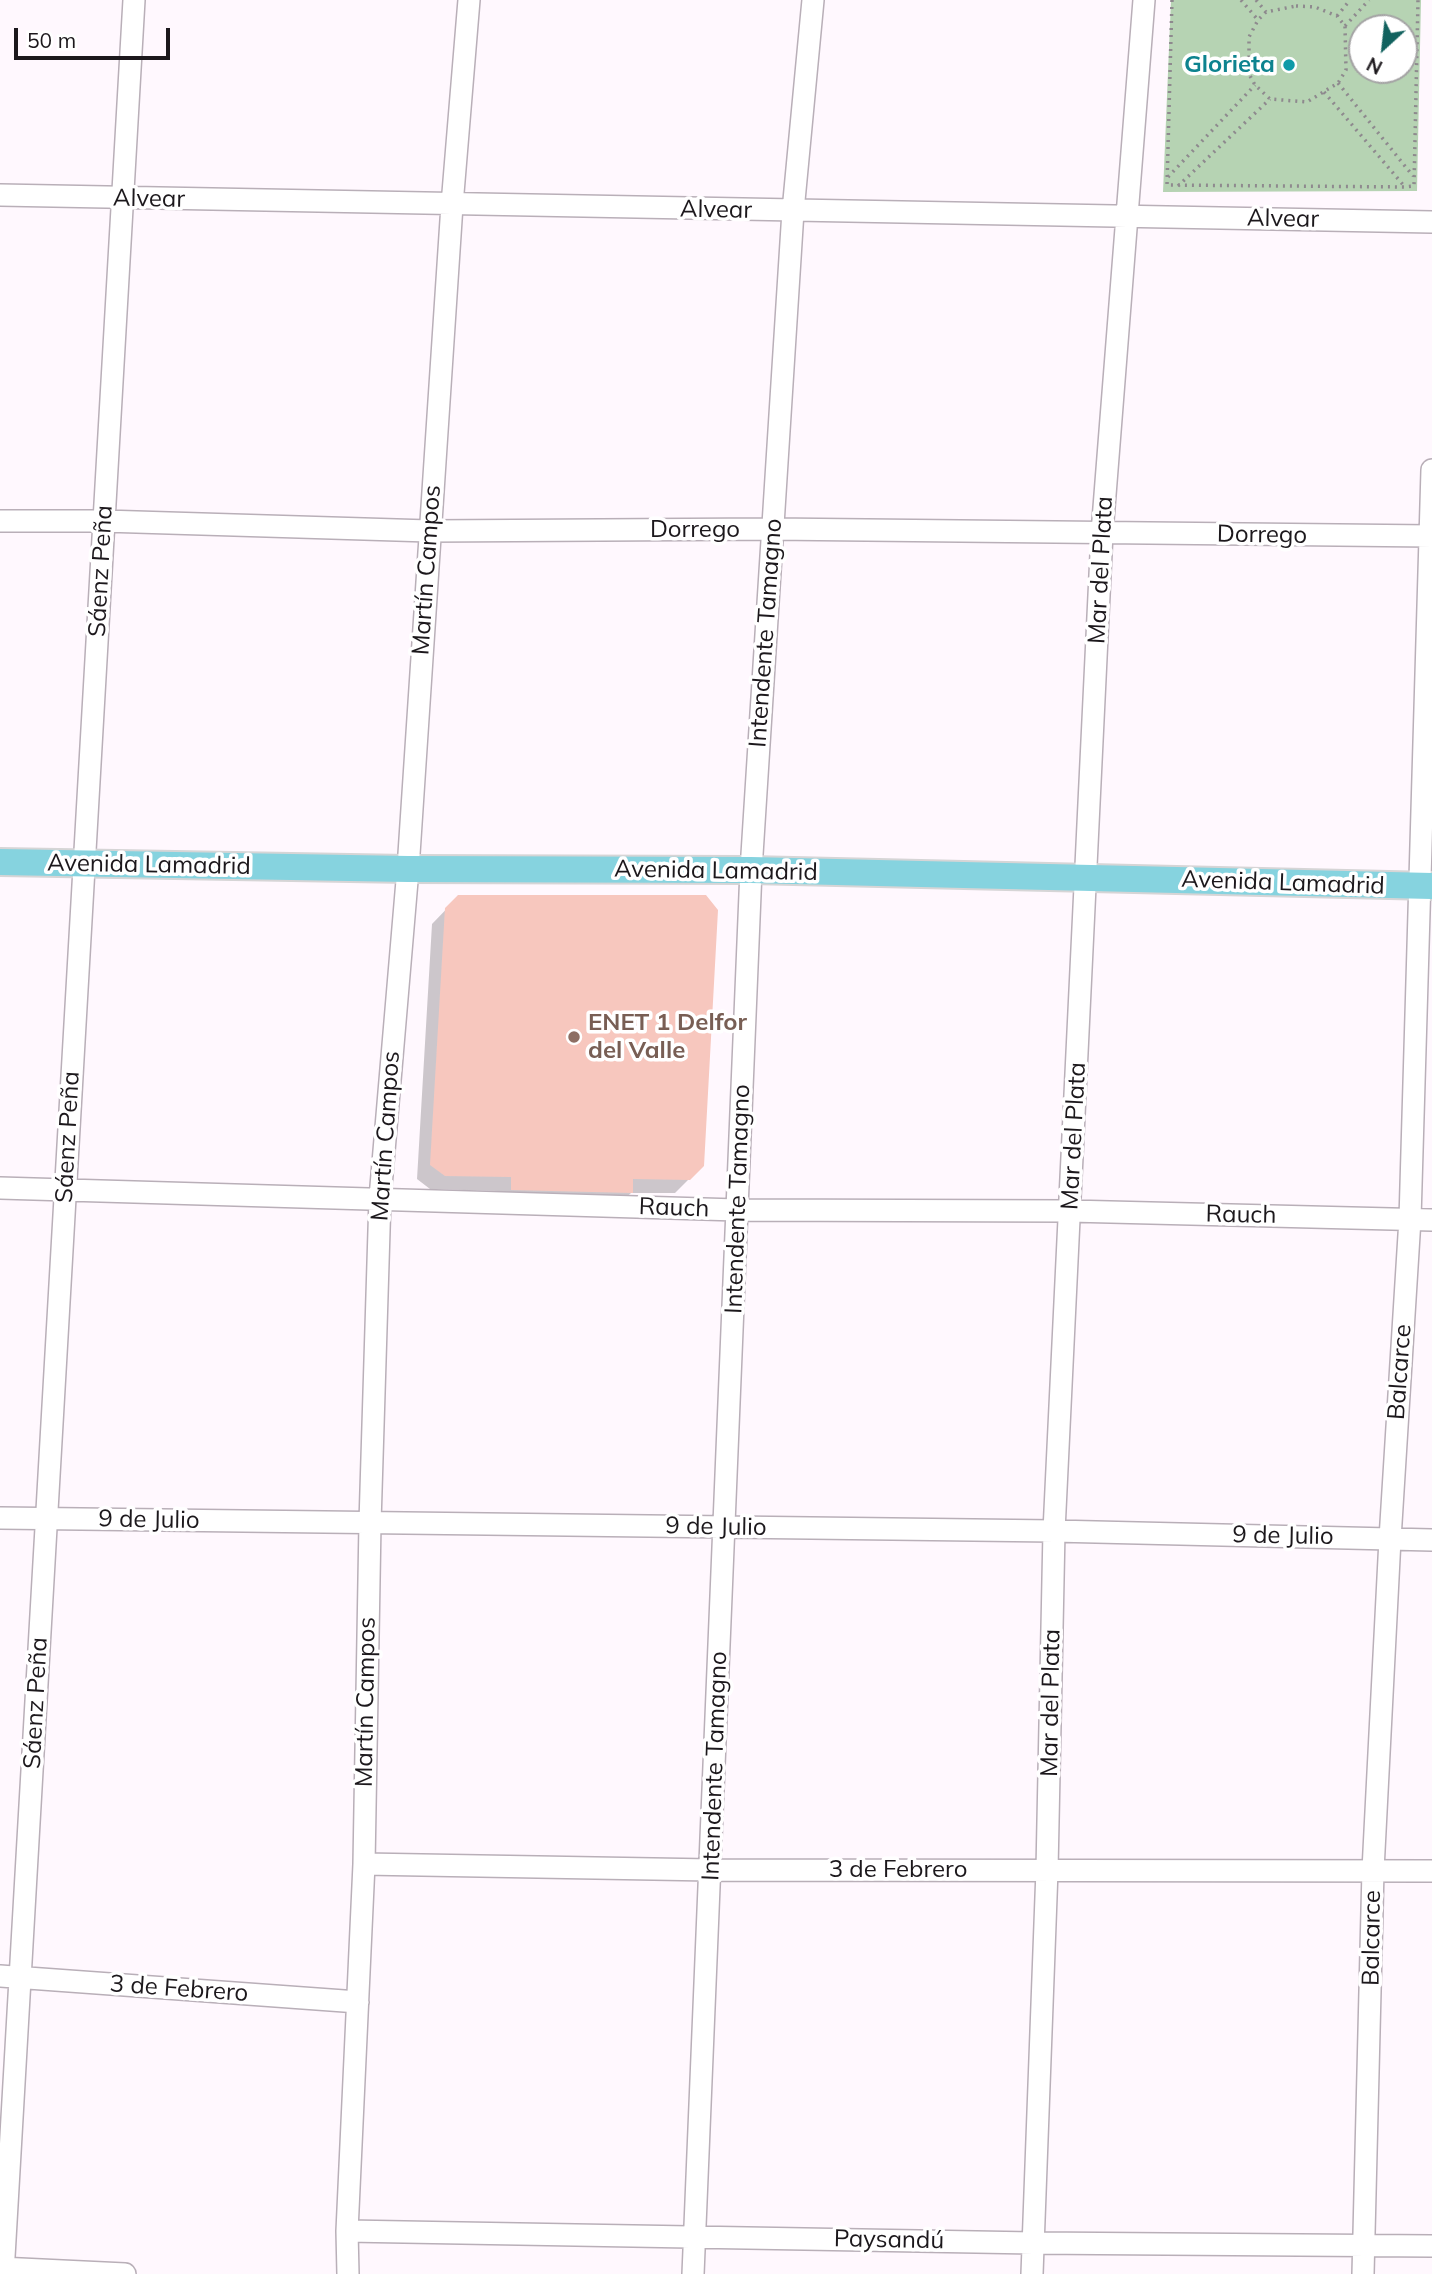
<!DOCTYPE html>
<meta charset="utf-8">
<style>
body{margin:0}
#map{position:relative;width:1432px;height:2274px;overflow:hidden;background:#fff8fe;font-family:Mulish,sans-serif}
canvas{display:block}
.north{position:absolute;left:1348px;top:14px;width:70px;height:70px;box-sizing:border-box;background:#fff;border:2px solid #a4a3a4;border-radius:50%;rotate:207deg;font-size:19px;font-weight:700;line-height:28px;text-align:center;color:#1c181c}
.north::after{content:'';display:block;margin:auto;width:24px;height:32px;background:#12625f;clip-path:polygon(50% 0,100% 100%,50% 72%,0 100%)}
.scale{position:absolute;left:14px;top:28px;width:156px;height:32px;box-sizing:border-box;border:4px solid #1c181c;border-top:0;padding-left:9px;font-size:21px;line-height:24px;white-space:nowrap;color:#1c181c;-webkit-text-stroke:5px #fff;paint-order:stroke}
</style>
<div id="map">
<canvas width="1432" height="2274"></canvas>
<div class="north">N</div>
<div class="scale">50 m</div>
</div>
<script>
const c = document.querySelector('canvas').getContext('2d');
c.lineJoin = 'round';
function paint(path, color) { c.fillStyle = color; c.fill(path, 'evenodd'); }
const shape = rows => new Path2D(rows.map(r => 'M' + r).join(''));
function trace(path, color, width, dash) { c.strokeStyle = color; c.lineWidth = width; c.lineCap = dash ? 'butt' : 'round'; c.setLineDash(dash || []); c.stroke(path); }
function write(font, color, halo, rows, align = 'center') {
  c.font = font + ' Mulish,sans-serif'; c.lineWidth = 7; c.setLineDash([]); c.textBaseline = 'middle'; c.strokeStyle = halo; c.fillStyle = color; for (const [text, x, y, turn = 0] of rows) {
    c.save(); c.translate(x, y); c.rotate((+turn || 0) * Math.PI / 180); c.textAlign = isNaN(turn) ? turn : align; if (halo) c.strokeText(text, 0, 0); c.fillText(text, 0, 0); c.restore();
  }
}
const green = shape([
 [1171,0,1421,0,1417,191,1163,192],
 [1404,28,1404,70,1362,70,1362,28]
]);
const shadow = shape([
 [459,896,703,1165,675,1193,631,1193,617,1206,498,1203,498,1191,430,1189,417,1179,432,924]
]);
const building = shape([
 [458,895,706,895,718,910,704,1166,690,1180,633,1179,633,1193,511,1190,511,1177,445,1176,430,1165,445,908]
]);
const path = shape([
 [1172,0,1167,185,1405,187,1414,186,1418,0],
 [1241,0,1258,20],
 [1256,0,1266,12],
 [1296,6,1315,7,1337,16,1345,26,1346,70,1338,83,1307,102,1270,99,1255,85,1249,74,1249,37,1258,20,1266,12,1296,6],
 [1337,16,1350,0],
 [1345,26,1369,0],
 [1338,83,1413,176],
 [1324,92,1405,187],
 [1168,177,1255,85],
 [1178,186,1270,99]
]);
const minor = shape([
 [0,195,1432,222],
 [0,521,104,521,429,531,772,529,1432,536],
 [0,1188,737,1210,1070,1211,1432,1220],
 [0,1518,1054,1531,1432,1540],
 [364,1864,711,1870,1432,1871],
 [0,1976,358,2002],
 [347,2231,1033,2243,1432,2246],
 [0,2268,125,2274],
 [3,2274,134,0],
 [348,2274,347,2231,364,1864,370,1523,380,1198,408,869,452,205,469,0],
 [693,2274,751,870,793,211,813,0],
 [1032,2274,1047,1870,1054,1531,1102,533,1144,0],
 [1363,2274,1373,1870,1390,1539,1410,1219,1432,470]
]);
const major = shape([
 [0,862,408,869,751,870,1432,886]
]);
const markers = [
 [1289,65,7,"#0f9aa8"],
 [574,1037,7,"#8d6e63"]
];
const cultureNames = [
 ["Glorieta",1275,65]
];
const streetNames = [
 ["Alvear",149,199,1],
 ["Alvear",716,210,1],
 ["Alvear",1283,219,1],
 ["Dorrego",695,530],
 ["Dorrego",1262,535,1],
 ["Martín Campos",427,570,-86],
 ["Mar del Plata",1101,570,-87],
 ["Sáenz Peña",101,571,-87],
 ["Intendente Tamagno",766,633,-86],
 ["Avenida Lamadrid",149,865,1],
 ["Avenida Lamadrid",716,871,1],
 ["Avenida Lamadrid",1283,883,2],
 ["Martín Campos",386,1136,-86],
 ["Mar del Plata",1074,1136,-87],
 ["Sáenz Peña",68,1137,-87],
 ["Intendente Tamagno",738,1199,-88],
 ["Rauch",674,1208,2],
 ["Rauch",1241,1215,1],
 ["Balcarce",1400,1372,-86],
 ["9 de Julio",149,1520,1],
 ["9 de Julio",716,1527,1],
 ["9 de Julio",1283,1536,1],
 ["Martín Campos",366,1702,-89],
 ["Sáenz Peña",36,1703,-87],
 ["Mar del Plata",1051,1703,-89],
 ["Intendente Tamagno",715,1766,-88],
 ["3 de Febrero",898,1870],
 ["Balcarce",1372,1938,-89],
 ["3 de Febrero",179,1989,4],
 ["Paysandú",889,2240,1]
];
const educationNames = [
 ["ENET 1 Delfor",588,1023],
 ["del Valle",588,1051]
];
paint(green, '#b6d3b3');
paint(shadow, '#0003');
paint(building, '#f7c7be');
trace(minor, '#b9afb8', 24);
trace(major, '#d6d5d6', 30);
trace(path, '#8e898e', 3.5, [2, 5]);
trace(minor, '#fff', 21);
trace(major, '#86d3df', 26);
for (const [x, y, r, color] of markers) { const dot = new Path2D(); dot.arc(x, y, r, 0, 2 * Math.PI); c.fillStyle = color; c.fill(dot); trace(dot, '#fff', 2.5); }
write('bold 24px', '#0d838f', '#fff', cultureNames, 'right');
write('24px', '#1c181c', '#fff', streetNames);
write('bold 24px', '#785e54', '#fff', educationNames, 'left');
</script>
